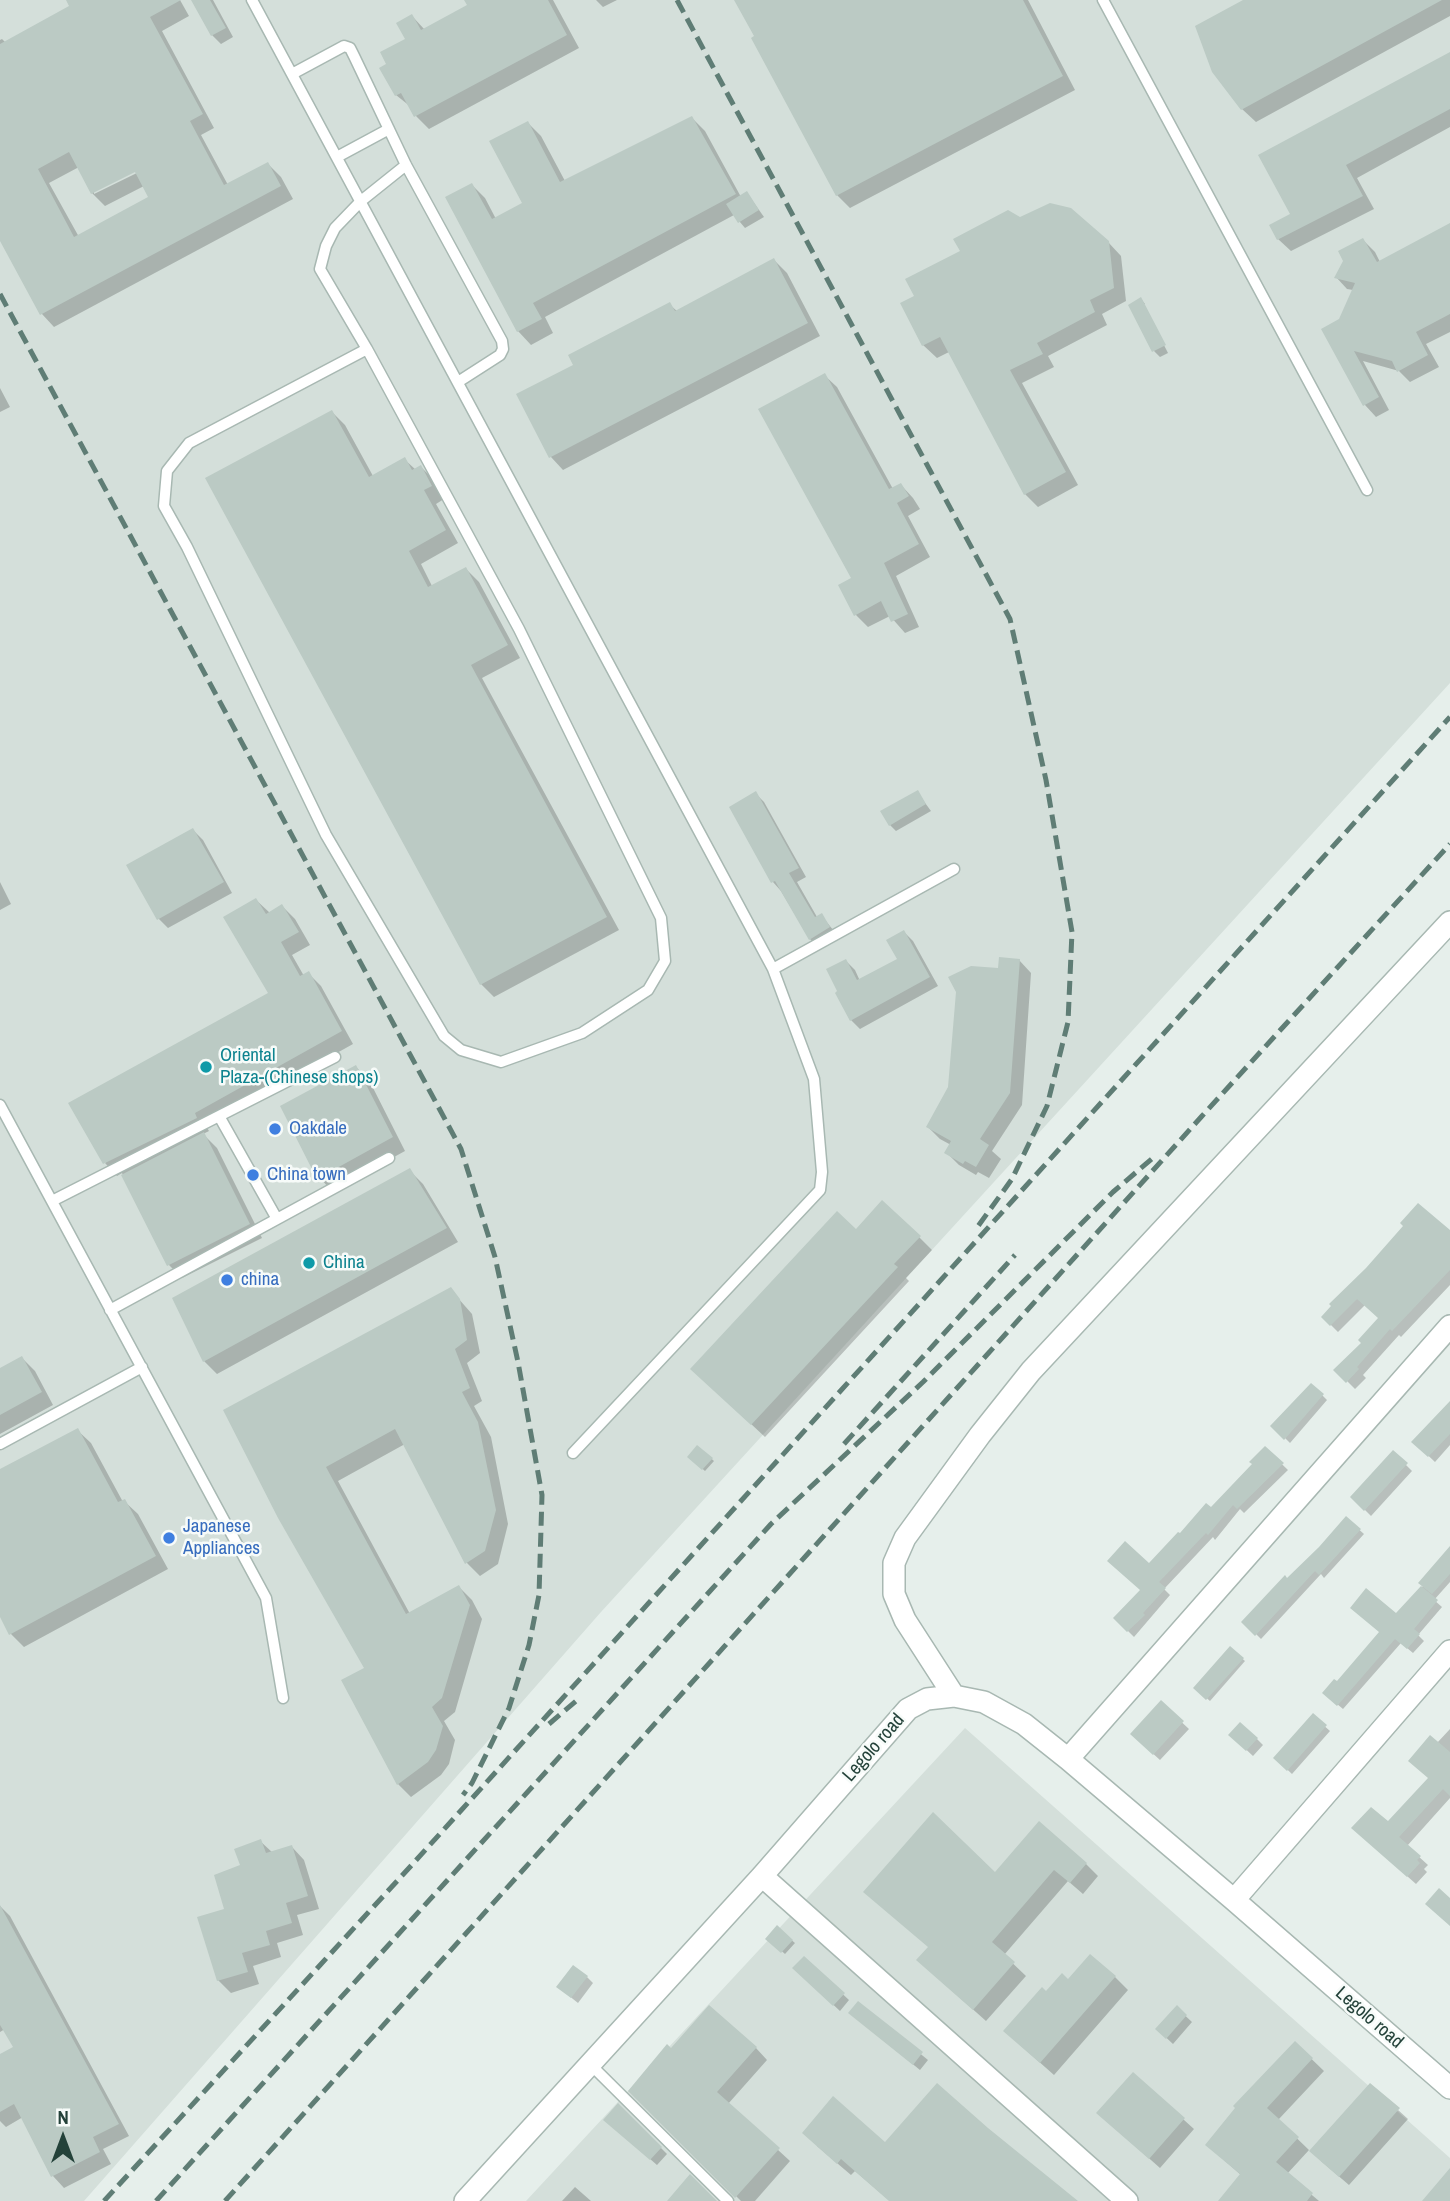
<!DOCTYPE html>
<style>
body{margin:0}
#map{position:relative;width:1450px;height:2201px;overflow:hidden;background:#e6efeb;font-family:"Archivo Narrow",sans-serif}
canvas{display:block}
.north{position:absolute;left:28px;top:2103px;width:70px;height:70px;-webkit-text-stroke:5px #f7fbf9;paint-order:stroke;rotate:0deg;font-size:19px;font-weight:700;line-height:28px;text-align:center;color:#24423a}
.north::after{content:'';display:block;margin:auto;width:24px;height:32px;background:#24423a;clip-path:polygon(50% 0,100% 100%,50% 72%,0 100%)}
</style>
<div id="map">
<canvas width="1450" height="2201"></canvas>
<div class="north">N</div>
</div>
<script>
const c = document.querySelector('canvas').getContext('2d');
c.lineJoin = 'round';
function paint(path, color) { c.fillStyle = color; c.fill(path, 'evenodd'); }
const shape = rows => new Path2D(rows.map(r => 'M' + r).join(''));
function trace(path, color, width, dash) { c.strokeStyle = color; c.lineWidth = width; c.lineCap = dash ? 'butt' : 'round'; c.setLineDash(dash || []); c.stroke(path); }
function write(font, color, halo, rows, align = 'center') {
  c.font = font + ' "Archivo Narrow",sans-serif'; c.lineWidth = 5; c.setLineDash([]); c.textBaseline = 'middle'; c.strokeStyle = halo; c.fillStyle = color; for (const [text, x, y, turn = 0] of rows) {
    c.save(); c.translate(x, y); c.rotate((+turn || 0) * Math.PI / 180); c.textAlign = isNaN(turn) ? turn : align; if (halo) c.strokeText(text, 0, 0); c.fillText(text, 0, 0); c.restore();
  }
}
const built = shape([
 [0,0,1450,0,1450,683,601,1612,84,2201,0,2201],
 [965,1728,1450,2158,1450,2201,526,2201]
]);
const shadow = shape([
 [73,0,180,0,189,16,162,31,214,128,201,135,228,185,268,164,281,177,293,199,54,327,42,314,0,238,0,40,2,39,6,43,72,7],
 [142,166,143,170,94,194,94,190],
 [79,167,92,193,105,206,144,186,151,198,79,237,49,183],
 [193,0,213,0,233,37,221,44,212,35],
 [466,0,553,0,579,48,429,129,416,116,411,107,396,95,389,65,407,39,412,16,425,30,469,6],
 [596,0,617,0,603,7],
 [736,0,1028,0,1075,90,850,208,837,195],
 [1246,0,1450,0,1450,16,1256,122,1242,109],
 [1450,54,1450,127,1357,178,1374,209,1291,251,1278,239,1292,215],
 [692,118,705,131,741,197,747,193,764,217,745,228,734,215,545,317,553,333,531,345,518,331,472,185,485,198,496,219,524,204,528,123,541,136,565,181],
 [1020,219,1108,242,1121,256,1126,301,1102,314,1107,325,1048,356,1054,367,1022,383,1078,485,1038,507,1025,494,949,352,937,358,923,345,916,297],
 [1450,225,1450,332,1426,344,1439,367,1410,382,1399,371,1363,361,1389,410,1376,417,1365,405,1341,320,1353,290,1347,289,1336,277,1363,240,1375,252,1380,262],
 [774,260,787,273,820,336,563,470,551,457,518,395,575,365,669,304,678,312],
 [1141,299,1145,304,1143,304,1168,353,1160,357,1154,351],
 [824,375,837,387,893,489,901,485,913,498,920,509,908,516,930,557,896,576,919,627,905,633,890,616,868,627,856,615,853,579],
 [0,388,10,407,0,412],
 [332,412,345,425,373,476,404,459,416,470,421,467,434,480,444,499,436,504,458,543,421,564,432,586,466,569,479,582,520,658,482,678,619,930,494,997,481,984],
 [917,792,931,811,896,831,890,825],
 [756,794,764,802,806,877,797,882,817,917,821,915,838,936,818,948,810,939,781,891,773,882],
 [193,830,203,840,232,893,168,928,158,918],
 [0,882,11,904,0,910],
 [256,900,270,913,282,906,295,919,310,945,292,955,304,976,308,973,321,986,353,1044,206,1126,209,1131,203,1134,217,1148,262,1238,182,1278,169,1265,122,1173,117,1176,105,1163,270,994],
 [904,932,913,941,938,986,860,1029,851,1020,846,961,855,970,860,981,899,959],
 [1019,960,1031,973,1022,1105,992,1151,1001,1159,989,1178,978,1172,976,1175,959,1165,947,1153,951,1145,940,1139,928,1127,950,1088,1000,970],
 [356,1067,369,1080,405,1151,332,1191,319,1177],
 [410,1171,423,1184,458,1242,217,1374,204,1361],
 [856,1232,919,1237,932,1250,906,1278,909,1281,765,1437,706,1382],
 [1450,1233,1450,1285,1401,1337,1399,1335,1363,1375,1366,1378,1355,1389,1336,1370,1363,1343,1380,1318,1365,1305,1338,1332,1323,1317],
 [450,1289,472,1314,480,1353,467,1363,482,1401,474,1406,491,1437,508,1524,498,1564,480,1576,467,1563,405,1444,338,1481,410,1614,459,1587,472,1600,482,1619,455,1712,444,1721,455,1740,449,1764,441,1775,411,1797,398,1784,367,1669,280,1517],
 [22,1358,35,1371,53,1405,0,1434,0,1370],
 [1312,1385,1327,1400,1290,1443,1273,1426],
 [1450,1403,1450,1445,1435,1462,1414,1442],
 [77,1430,91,1443,123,1502,124,1501,138,1514,168,1569,24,1647,11,1634,0,1613,0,1471],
 [698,1447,714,1461,705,1471,689,1457],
 [1265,1448,1288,1470,1244,1513,1240,1509,1215,1540,1213,1537,1164,1589,1170,1595,1134,1637,1115,1618,1142,1590,1149,1565,1211,1510,1254,1464],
 [1393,1452,1412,1471,1371,1516,1352,1497],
 [1346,1518,1364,1534,1324,1578,1321,1574,1261,1639,1244,1622,1320,1548],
 [1450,1547,1450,1582,1434,1600,1442,1607,1418,1635,1424,1641,1413,1653,1401,1643,1343,1709,1330,1698,1337,1683,1423,1586],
 [1230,1648,1245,1661,1210,1701,1195,1688],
 [1161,1703,1189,1729,1160,1760,1138,1740],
 [1313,1716,1330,1731,1292,1774,1275,1758],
 [1450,1729,1450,1798,1407,1846,1428,1865,1424,1869,1427,1872,1416,1884,1362,1836,1388,1824,1429,1778,1437,1743],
 [1257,1739,1263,1745,1253,1756,1237,1741],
 [260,1841,273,1853,292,1847,304,1860,319,1909,297,1915,303,1935,277,1943,281,1957,253,1966,259,1984,231,1993,218,1980,226,1911,243,1866],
 [1086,1864,1098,1876,1083,1894,1068,1881,1004,1955,1026,1976,986,2021,931,1972,929,1948,995,1874],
 [0,1906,10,1916,129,2136,103,2149,111,2164,64,2188,53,2176,23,2117,6,2127,0,2121,0,2056,15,2047,5,2029,0,2032],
 [777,1928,795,1943,785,1954,767,1938],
 [804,1958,849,2000,840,2011,794,1968],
 [587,1977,593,1983,578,2003,558,1987],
 [1115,1977,1128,1990,1054,2075,1019,2044,1046,1993,1068,1981],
 [858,2003,928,2060,920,2070,857,2019],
 [1177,2008,1192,2022,1173,2044,1157,2029],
 [1295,2043,1324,2071,1278,2120,1309,2150,1287,2174,1319,2201,1220,2201,1241,2175,1207,2145],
 [756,2048,767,2060,728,2104,790,2161,755,2201,741,2201,631,2091,671,2050],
 [1133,2074,1194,2129,1160,2168,1108,2122],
 [618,2105,667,2154,657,2165,612,2126],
 [1398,2110,1408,2119,1349,2185,1321,2161],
 [987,2130,1076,2201,890,2201,855,2171,851,2175,817,2146,885,2144],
 [575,2187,591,2201,562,2201]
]);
const building = shape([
 [66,0,181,0,150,17,203,114,190,121,224,185,268,162,281,186,40,315,0,241,0,44,69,6],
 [69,152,91,194,135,172,148,197,74,237,38,169],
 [191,0,210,0,226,28,211,36],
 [464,0,548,0,567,35,414,117,401,93,395,96,379,68,386,64,380,52,405,39,396,23,412,14,421,30,467,5],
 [734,0,1023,0,1063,76,836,196,751,38,754,36],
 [1243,0,1442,0,1241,110,1212,72,1195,26],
 [1450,52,1450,109,1346,165,1363,196,1277,240,1269,225,1290,214,1258,155],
 [692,116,736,194,533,303,542,319,517,332,445,197,472,183,492,219,522,203,489,141,528,121,560,182],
 [747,191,759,210,738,223,726,204],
 [1050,203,1071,208,1109,241,1114,288,1090,300,1095,312,1037,343,1043,354,1010,370,1066,472,1024,495,940,337,922,346,900,303,914,296,905,279,960,251,953,239,1008,210,1020,217],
 [1450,223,1450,314,1416,332,1428,355,1397,372,1392,361,1354,351,1379,397,1363,406,1321,329,1339,319,1355,283,1334,278,1343,261,1338,251,1363,238,1377,262],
 [774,258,808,323,549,458,516,394,573,365,568,355,670,302,675,311],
 [1141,297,1166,345,1152,352,1128,305],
 [825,373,889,489,901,483,909,496,897,503,919,544,884,563,908,614,891,622,881,601,854,616,838,585,851,578,758,409],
 [332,410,369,477,405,457,412,470,421,465,432,486,424,490,446,530,409,551,428,587,466,567,508,645,471,665,607,917,480,985,205,478],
 [918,790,926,804,889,826,880,811],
 [756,791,799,868,789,873,815,917,822,913,830,927,809,940,775,881,771,883,729,807],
 [193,828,224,882,157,920,126,865],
 [256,898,266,914,282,904,299,932,281,942,300,976,309,971,342,1031,195,1113,197,1118,103,1164,68,1103,268,993,223,917],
 [904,930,930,977,850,1021,835,993,837,991,826,969,846,959,857,980,897,959,886,940],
 [999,957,1020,959,1010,1093,980,1139,989,1145,976,1167,965,1161,963,1164,944,1153,951,1141,926,1127,948,1087,956,992,948,977,971,966,998,968],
 [356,1065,393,1137,317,1179,280,1106],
 [204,1132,250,1224,167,1266,121,1175],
 [410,1168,447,1228,203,1362,172,1298],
 [882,1200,921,1236,894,1264,898,1267,751,1425,690,1369,837,1211,856,1229],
 [1418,1203,1450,1230,1450,1270,1392,1331,1390,1329,1357,1367,1359,1369,1346,1383,1333,1370,1361,1343,1358,1340,1378,1318,1357,1299,1330,1326,1321,1317,1331,1306,1329,1304,1366,1268,1403,1226,1400,1223],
 [451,1287,460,1299,467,1340,455,1349,470,1388,462,1392,478,1422,496,1510,485,1551,465,1564,395,1429,326,1467,406,1614,459,1585,470,1605,442,1698,432,1707,443,1726,436,1750,428,1762,397,1785,341,1680,364,1668,278,1518,223,1410],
 [22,1356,42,1392,0,1415,0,1368],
 [1311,1383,1324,1394,1284,1440,1270,1426],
 [1450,1401,1450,1434,1428,1457,1411,1442],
 [78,1428,118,1502,125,1499,156,1556,9,1635,0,1617,0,1469],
 [697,1445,713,1458,702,1470,687,1457],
 [1265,1446,1284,1463,1237,1509,1233,1505,1208,1535,1206,1533,1159,1582,1166,1588,1143,1613,1145,1615,1127,1632,1113,1618,1140,1590,1107,1561,1125,1541,1149,1563,1178,1532,1180,1533,1206,1503,1211,1507,1252,1464,1249,1462],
 [1393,1450,1408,1463,1364,1511,1350,1497],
 [1346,1516,1361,1529,1319,1575,1315,1571,1255,1636,1241,1622,1285,1575,1287,1578,1319,1547],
 [1450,1546,1450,1574,1432,1594,1418,1583],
 [1421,1586,1438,1600,1414,1629,1420,1634,1407,1649,1395,1639,1337,1706,1322,1693,1334,1679,1337,1681,1379,1632,1350,1608,1366,1588,1396,1613],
 [1230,1646,1244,1658,1206,1700,1193,1688],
 [1161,1700,1184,1721,1153,1755,1130,1734],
 [1313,1713,1327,1725,1287,1771,1273,1758],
 [1240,1722,1258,1738,1246,1751,1228,1735],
 [1430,1735,1450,1752,1450,1796,1443,1789,1399,1837,1421,1856,1417,1860,1420,1863,1407,1877,1351,1828,1371,1807,1388,1821,1428,1778,1408,1761],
 [933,1812,995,1872,1039,1821,1087,1863,1070,1883,1054,1870,992,1942,1015,1962,973,2010,916,1960,928,1947,863,1892],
 [261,1839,266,1853,292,1845,308,1896,286,1903,292,1923,266,1931,270,1945,242,1953,248,1972,217,1981,197,1917,224,1909,214,1875,240,1865,234,1849],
 [1439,1888,1450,1898,1450,1926,1425,1904],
 [0,1905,119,2124,93,2137,100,2152,51,2177,14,2104,0,2112,0,2054,13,2047,0,2025],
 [777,1925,793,1940,781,1953,765,1939],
 [1090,1954,1116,1976,1040,2063,1003,2031,1042,1987,1046,1991,1062,1973,1068,1979],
 [804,1956,845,1993,833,2006,792,1968],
 [573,1965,588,1976,571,1998,556,1987],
 [858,2001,923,2052,913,2065,848,2013],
 [709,2005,757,2047,717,2092,780,2148,735,2198,628,2091,667,2044,671,2048],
 [1177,2005,1187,2015,1166,2039,1155,2029],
 [1295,2041,1313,2058,1267,2108,1299,2137,1276,2162,1313,2193,1307,2201,1218,2201,1240,2174,1205,2145,1235,2108,1233,2106],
 [1133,2072,1185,2118,1149,2159,1096,2113],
 [937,2083,988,2128,1078,2201,889,2201,841,2159,837,2164,802,2133,833,2096,885,2142],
 [1370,2083,1400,2108,1339,2177,1309,2151],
 [618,2103,662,2147,650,2160,603,2120],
 [1450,2168,1450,2201,1422,2201],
 [690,2174,717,2201,667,2201]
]);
const lane = shape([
 [252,0,773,969,814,1079,822,1172,820,1190,573,1453],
 [1103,0,1367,490],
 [292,74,344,46,350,48,354,56,406,165,502,341,503,349,500,355,458,382],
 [337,157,389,129],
 [367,349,189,443,167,471,164,506,187,547,326,835,444,1036,461,1050,501,1062,582,1033,648,990,665,961,661,918,519,629,367,349,320,269,326,246,335,228,361,201,406,165],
 [773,969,954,869],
 [0,1105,266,1598,283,1698],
 [219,1116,277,1219],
 [52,1201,335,1057],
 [110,1310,389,1158],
 [0,1444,142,1367],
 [590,2064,728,2201]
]);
const street = shape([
 [954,1696,905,1620,894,1594,894,1563,905,1538,980,1435,1031,1371,1450,922],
 [1068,1759,1450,1326],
 [762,1876,1127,2201],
 [1234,1900,1450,1651],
 [465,2201,762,1876,908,1709,927,1699,954,1696,984,1702,1024,1724,1068,1759,1234,1900,1450,2088]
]);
const rail = shape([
 [677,0,1010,619,1046,780,1072,932,1068,1022,1047,1106,1012,1179,976,1229],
 [0,294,461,1149,495,1257,518,1362,542,1495,539,1595,529,1645,509,1708,472,1783,463,1795],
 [844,1444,1015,1255],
 [549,1724,576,1701],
 [104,2201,409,1868,1450,717],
 [156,2201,771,1524,923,1382,1113,1192,1154,1157],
 [225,2201,1202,1116,1450,844]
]);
const markers = [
 [206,1067,7,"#0f9aa8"],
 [275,1129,7,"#3f7fe0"],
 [253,1175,7,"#3f7fe0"],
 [309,1263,7,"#0f9aa8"],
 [227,1280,7,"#3f7fe0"],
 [169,1538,7,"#3f7fe0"]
];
const cultureNames = [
 ["Oriental",220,1056],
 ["Plaza-(Chinese shops)",220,1078],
 ["China",323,1263]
];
const shopNames = [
 ["Oakdale",289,1129],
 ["China town",267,1175],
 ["china",241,1280],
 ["Japanese",183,1527],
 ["Appliances",183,1549]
];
const streetNames = [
 ["Legolo road",874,1748,-49],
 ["Legolo road",1369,2018,41]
];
paint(built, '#d4dfda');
paint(shadow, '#0003');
paint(building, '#bbcac4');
trace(lane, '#a8b8b2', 13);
trace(street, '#a8b8b2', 24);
trace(lane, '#fff', 10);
trace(street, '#fff', 21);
trace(rail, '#5f7d75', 5, [14, 7]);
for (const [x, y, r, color] of markers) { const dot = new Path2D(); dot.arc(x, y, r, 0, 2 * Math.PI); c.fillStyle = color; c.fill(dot); trace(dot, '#f7fbf9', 2.5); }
write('19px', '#0d838f', '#f7fbf9', cultureNames, 'left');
write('19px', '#366cbe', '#f7fbf9', shopNames, 'left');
write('19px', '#24423a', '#f7fbf9', streetNames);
</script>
